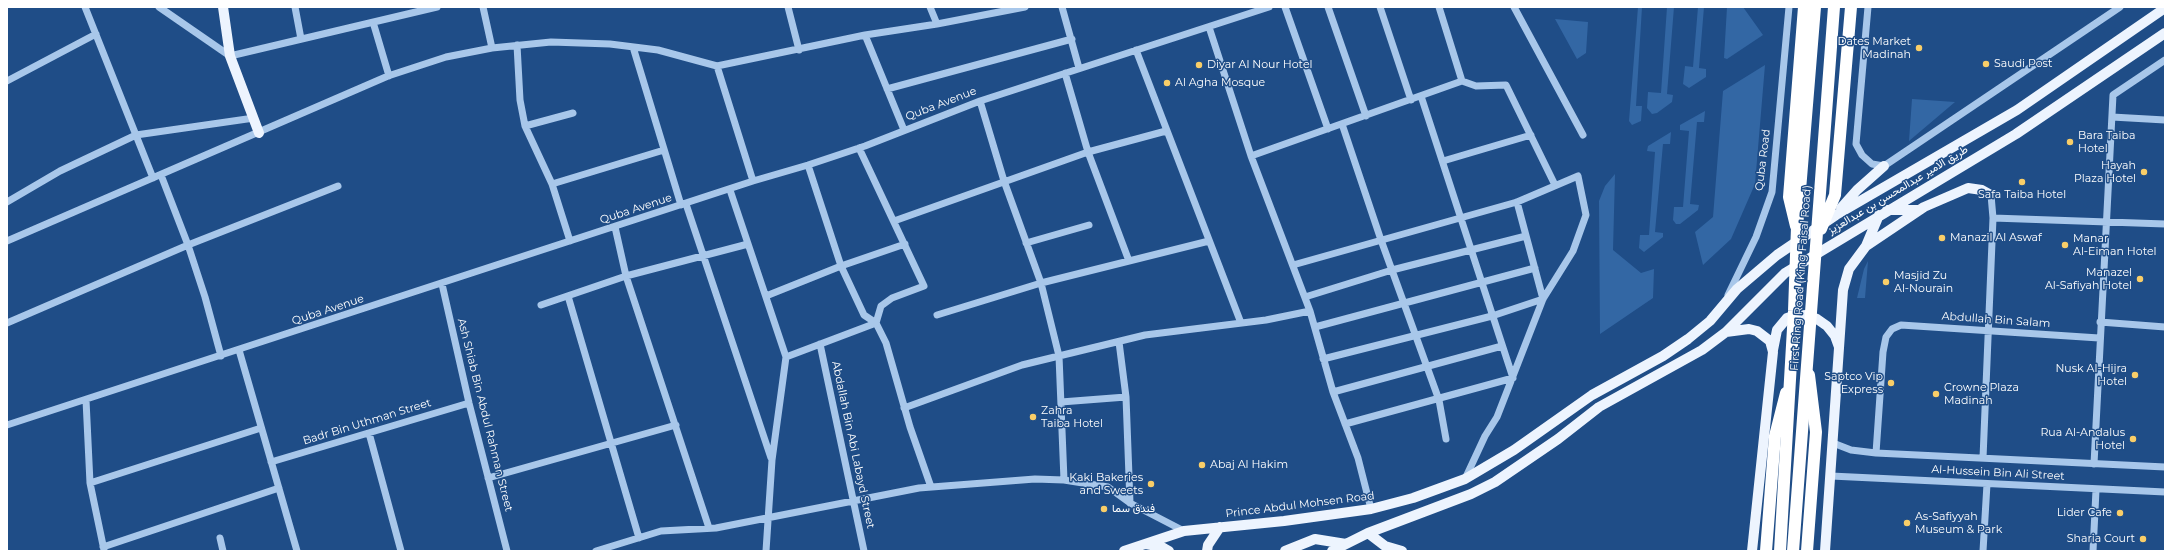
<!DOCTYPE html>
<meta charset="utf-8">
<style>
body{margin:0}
#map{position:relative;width:2172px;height:558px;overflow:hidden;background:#1f4d87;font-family:Montserrat,sans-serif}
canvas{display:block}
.frame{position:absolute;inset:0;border:8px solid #fff;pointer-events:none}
</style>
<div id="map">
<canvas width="2172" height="558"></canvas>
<div class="frame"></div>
</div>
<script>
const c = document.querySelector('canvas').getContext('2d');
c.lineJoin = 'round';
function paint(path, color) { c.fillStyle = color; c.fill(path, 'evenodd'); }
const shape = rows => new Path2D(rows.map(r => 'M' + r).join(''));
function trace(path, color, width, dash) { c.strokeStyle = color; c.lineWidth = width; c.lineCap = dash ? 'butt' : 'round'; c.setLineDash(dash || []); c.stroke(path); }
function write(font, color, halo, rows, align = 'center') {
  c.font = font + ' Montserrat,Vazirmatn,sans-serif'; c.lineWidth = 3; c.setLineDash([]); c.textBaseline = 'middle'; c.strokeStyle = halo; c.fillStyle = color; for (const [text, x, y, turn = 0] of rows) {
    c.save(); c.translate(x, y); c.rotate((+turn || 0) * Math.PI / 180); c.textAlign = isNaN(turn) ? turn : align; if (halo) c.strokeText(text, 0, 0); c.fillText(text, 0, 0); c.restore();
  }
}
const green = shape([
 [1638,7,1642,7,1636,106,1642,106,1641,121,1632,125,1629,121],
 [1667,7,1674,7,1667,94,1673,95,1672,102,1657,113,1652,114,1647,108,1648,92,1661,93],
 [1698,7,1704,7,1699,68,1706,69,1706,77,1689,88,1683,84,1685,66,1693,67],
 [1727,7,1743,7,1763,35,1727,59,1724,58],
 [1555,19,1588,22,1586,53,1577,59],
 [1765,65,1755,184,1731,239,1703,265,1695,232,1713,217,1723,91],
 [1912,99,1955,102,1909,141],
 [1705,111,1704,122,1697,122,1690,204,1699,205,1698,210,1680,224,1676,224,1673,220,1674,207,1683,207,1689,131,1680,130,1680,125],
 [1671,132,1670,144,1663,144,1655,232,1663,233,1663,237,1644,252,1639,248,1640,235,1649,235,1655,152,1647,151,1648,146],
 [1615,174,1613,250,1641,273,1654,269,1653,298,1600,334,1599,201,1605,186],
 [1868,261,1865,298,1857,298,1864,269]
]);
const minor = shape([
 [85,7,153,178],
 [159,7,230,56,437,7],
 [295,7,301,39],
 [483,7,492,48],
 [788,7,799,50],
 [930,7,937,24],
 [1062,7,1079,68],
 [1285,7,1328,129],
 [1328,7,1366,116],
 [1380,7,1411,100],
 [1514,7,1583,135],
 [1868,7,1856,144,1862,155,1872,164,1884,166,2120,7],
 [373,22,389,76],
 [1209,27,1251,156,1310,311,1333,392,1358,458,1371,509],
 [865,35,904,130],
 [517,45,520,100,525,126,552,184,570,241],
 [633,47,681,205],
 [1136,50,1241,323],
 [717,66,753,181],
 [1065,73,1088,152,1129,261],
 [7,81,96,34],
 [1462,81,1476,86,1506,85,1555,185],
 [887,89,1072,39],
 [980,101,1004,181,1041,283,1059,356,1064,480],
 [2112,117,2165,120],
 [1342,124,1381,240,1439,400,1446,439],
 [525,126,573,113],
 [1251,156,1462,81,1439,7],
 [1443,161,1531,135],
 [808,165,841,266,864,315,876,323,886,343,910,427,931,487],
 [161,175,188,245,205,297,221,356],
 [552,184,664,150],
 [730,190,786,357],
 [7,202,60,171,136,135,254,118],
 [686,204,771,458],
 [1993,218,2165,224],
 [894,221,1088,152,1166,131],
 [615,227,626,276,709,528],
 [7,241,388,76,446,57,492,48,551,42,610,44,658,50,717,66,865,35,937,24,1025,7],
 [1026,243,1089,225],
 [1293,265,1517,202,1578,176,1586,215,1573,251,1543,299,1497,417,1485,436,1465,479],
 [442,284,469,403,507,551],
 [1728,295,1756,237,1772,192,1789,7],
 [568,296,639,538],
 [766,296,841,266,905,244],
 [1305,297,1392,270,1526,236],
 [541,305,626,276,748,244],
 [937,315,1041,283,1209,241],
 [2100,322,2165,327],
 [7,323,188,245,338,186],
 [1315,327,1535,268],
 [1119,342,1126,397,1130,503],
 [820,344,864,551],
 [239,350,297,551],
 [1323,359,1492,316,1543,299,1517,202],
 [1333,392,1502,346],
 [86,400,90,483,104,550],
 [1061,402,1126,397],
 [904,408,1022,365,1145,335,1266,320,1310,311],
 [1345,424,1513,378,1421,96],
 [7,425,753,181,808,165,865,146,980,101,1269,7],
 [369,433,401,551],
 [1833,443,1851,450,1876,453,2165,467],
 [1876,453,1883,352,1886,337,1892,329,1901,325,2099,338],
 [1983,458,1993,218,1991,195],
 [271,462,469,403],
 [2094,464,2113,95,2165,60],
 [1831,476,2165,492],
 [488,478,676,425],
 [90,483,261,428],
 [220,538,223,551],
 [103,547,279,488],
 [596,551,661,531,716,528,919,488,1035,479,1064,480,1108,487,1130,503,1184,531],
 [766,551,772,460,786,357,876,323,881,306,892,298,924,286,859,148],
 [1983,551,1987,484],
 [2093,551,2096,490]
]);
const major = shape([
 [223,7,230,56,259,133],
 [1841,208,1857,190,1884,166],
 [1887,210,1920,210],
 [1866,246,1879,215],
 [1726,332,1749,329,1757,331,1770,341,1773,352,1752,551],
 [1773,350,1777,330,1787,318,1793,316,1806,315,1817,319,1827,326,1835,336,1839,347],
 [1368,533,1385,546,1402,551],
 [1146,544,1162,547,1169,551],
 [1124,551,1184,531,1284,521,1371,509,1413,498,1465,479,1514,450,1592,395,1663,356,1688,339,1710,321,1737,289,1777,255,1836,215,2017,110,2165,8],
 [1207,551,1208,545,1220,527],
 [1285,551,1315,539,1346,544],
 [1332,551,1368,533,1471,494,1495,482,1558,439,1599,407,1702,350,1726,332,1785,273,2016,134,2165,33],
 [1825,551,1843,290,1849,269,1866,246,1924,207,1968,188,1982,190,1991,195]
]);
const highway = shape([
 [1796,226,1789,197,1804,7],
 [1766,551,1775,436,1786,393],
 [1807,551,1816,432,1809,375]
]);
const highwayBridge = shape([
 [1821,229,1835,195,1851,7],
 [1780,551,1794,311,1797,227,1815,7],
 [1793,551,1834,7]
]);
const markers = [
 [1919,48,4,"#f9ce68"],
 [1986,64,4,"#f9ce68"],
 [1199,65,4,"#f9ce68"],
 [1167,83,4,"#f9ce68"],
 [2070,142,4,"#f9ce68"],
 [2144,172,4,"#f9ce68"],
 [2022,182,4,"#f9ce68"],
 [1942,238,4,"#f9ce68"],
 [2065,245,4,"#f9ce68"],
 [2140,279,4,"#f9ce68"],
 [1886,282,4,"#f9ce68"],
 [2135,375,4,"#f9ce68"],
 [1891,383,4,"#f9ce68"],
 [1936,394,4,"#f9ce68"],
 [1033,417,4,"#f9ce68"],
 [2133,439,4,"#f9ce68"],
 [1202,465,4,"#f9ce68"],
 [1151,484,4,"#f9ce68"],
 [1104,509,4,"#f9ce68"],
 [2120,513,4,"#f9ce68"],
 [1907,523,4,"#f9ce68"],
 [2143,539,4,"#f9ce68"]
];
const poiNames = [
 ["Dates Market",1911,42,"right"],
 ["Madinah",1911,55,"right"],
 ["Saudi Post",1994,64],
 ["Diyar Al Nour Hotel",1207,65],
 ["Al Agha Mosque",1175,83],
 ["Bara Taiba",2078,136],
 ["Hotel",2078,149],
 ["Hayah",2136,166,"right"],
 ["Plaza Hotel",2136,179,"right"],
 ["Safa Taiba Hotel",2022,195,"center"],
 ["Manazil Al Aswaf",1950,238],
 ["Manar",2073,239],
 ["Al-Eiman Hotel",2073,252],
 ["Manazel",2132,273,"right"],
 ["Al-Safiyah Hotel",2132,286,"right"],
 ["Masjid Zu",1894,276],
 ["Al-Nourain",1894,289],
 ["Nusk Al-Hijra",2127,369,"right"],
 ["Hotel",2127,382,"right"],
 ["Saptco Vip",1883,377,"right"],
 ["Express",1883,390,"right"],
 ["Crowne Plaza",1944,388],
 ["Madinah",1944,401],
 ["Zahra",1041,411],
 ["Taiba Hotel",1041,424],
 ["Rua Al-Andalus",2125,433,"right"],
 ["Hotel",2125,446,"right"],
 ["Abaj Al Hakim",1210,465],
 ["Kaki Bakeries",1143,478,"right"],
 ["and Sweets",1143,491,"right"],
 ["فندق سما",1112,509],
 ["Lider Cafe",2112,513,"right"],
 ["As-Safiyyah",1915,517],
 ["Museum & Park",1915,530],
 ["Sharia Court",2135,539,"right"]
];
const streetNames = [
 ["Quba Avenue",941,104,-21],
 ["Quba Road",1763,160,-83],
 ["طريق الامير عبدالمحسن بن عبدالعزيز",1898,190,-31],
 ["Quba Avenue",636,209,-18],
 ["First Ring Road (King Faisal Road)",1801,278,-86],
 ["Quba Avenue",328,310,-18],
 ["Abdullah Bin Salam",1996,320,4],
 ["Ash Shiab Bin Abdul Rahman Street",485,415,76],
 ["Badr Bin Uthman Street",367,422,-17],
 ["Abdallah Bin Abi Labayd Street",853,445,78],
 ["Al-Hussein Bin Ali Street",1998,473,3],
 ["Prince Abdul Mohsen Road",1300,505,-7]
];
paint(green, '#3367a4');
trace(minor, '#a8c7ea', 7);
trace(major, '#edf4fe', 10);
trace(highway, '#fff', 12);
trace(highwayBridge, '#fff', 12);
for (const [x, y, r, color] of markers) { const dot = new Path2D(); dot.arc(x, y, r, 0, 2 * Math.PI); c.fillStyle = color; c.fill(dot); trace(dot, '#1f4d87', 1.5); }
write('11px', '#fff', '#1f4d87', poiNames, 'left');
write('11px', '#fff', '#1f4d87', streetNames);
</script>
